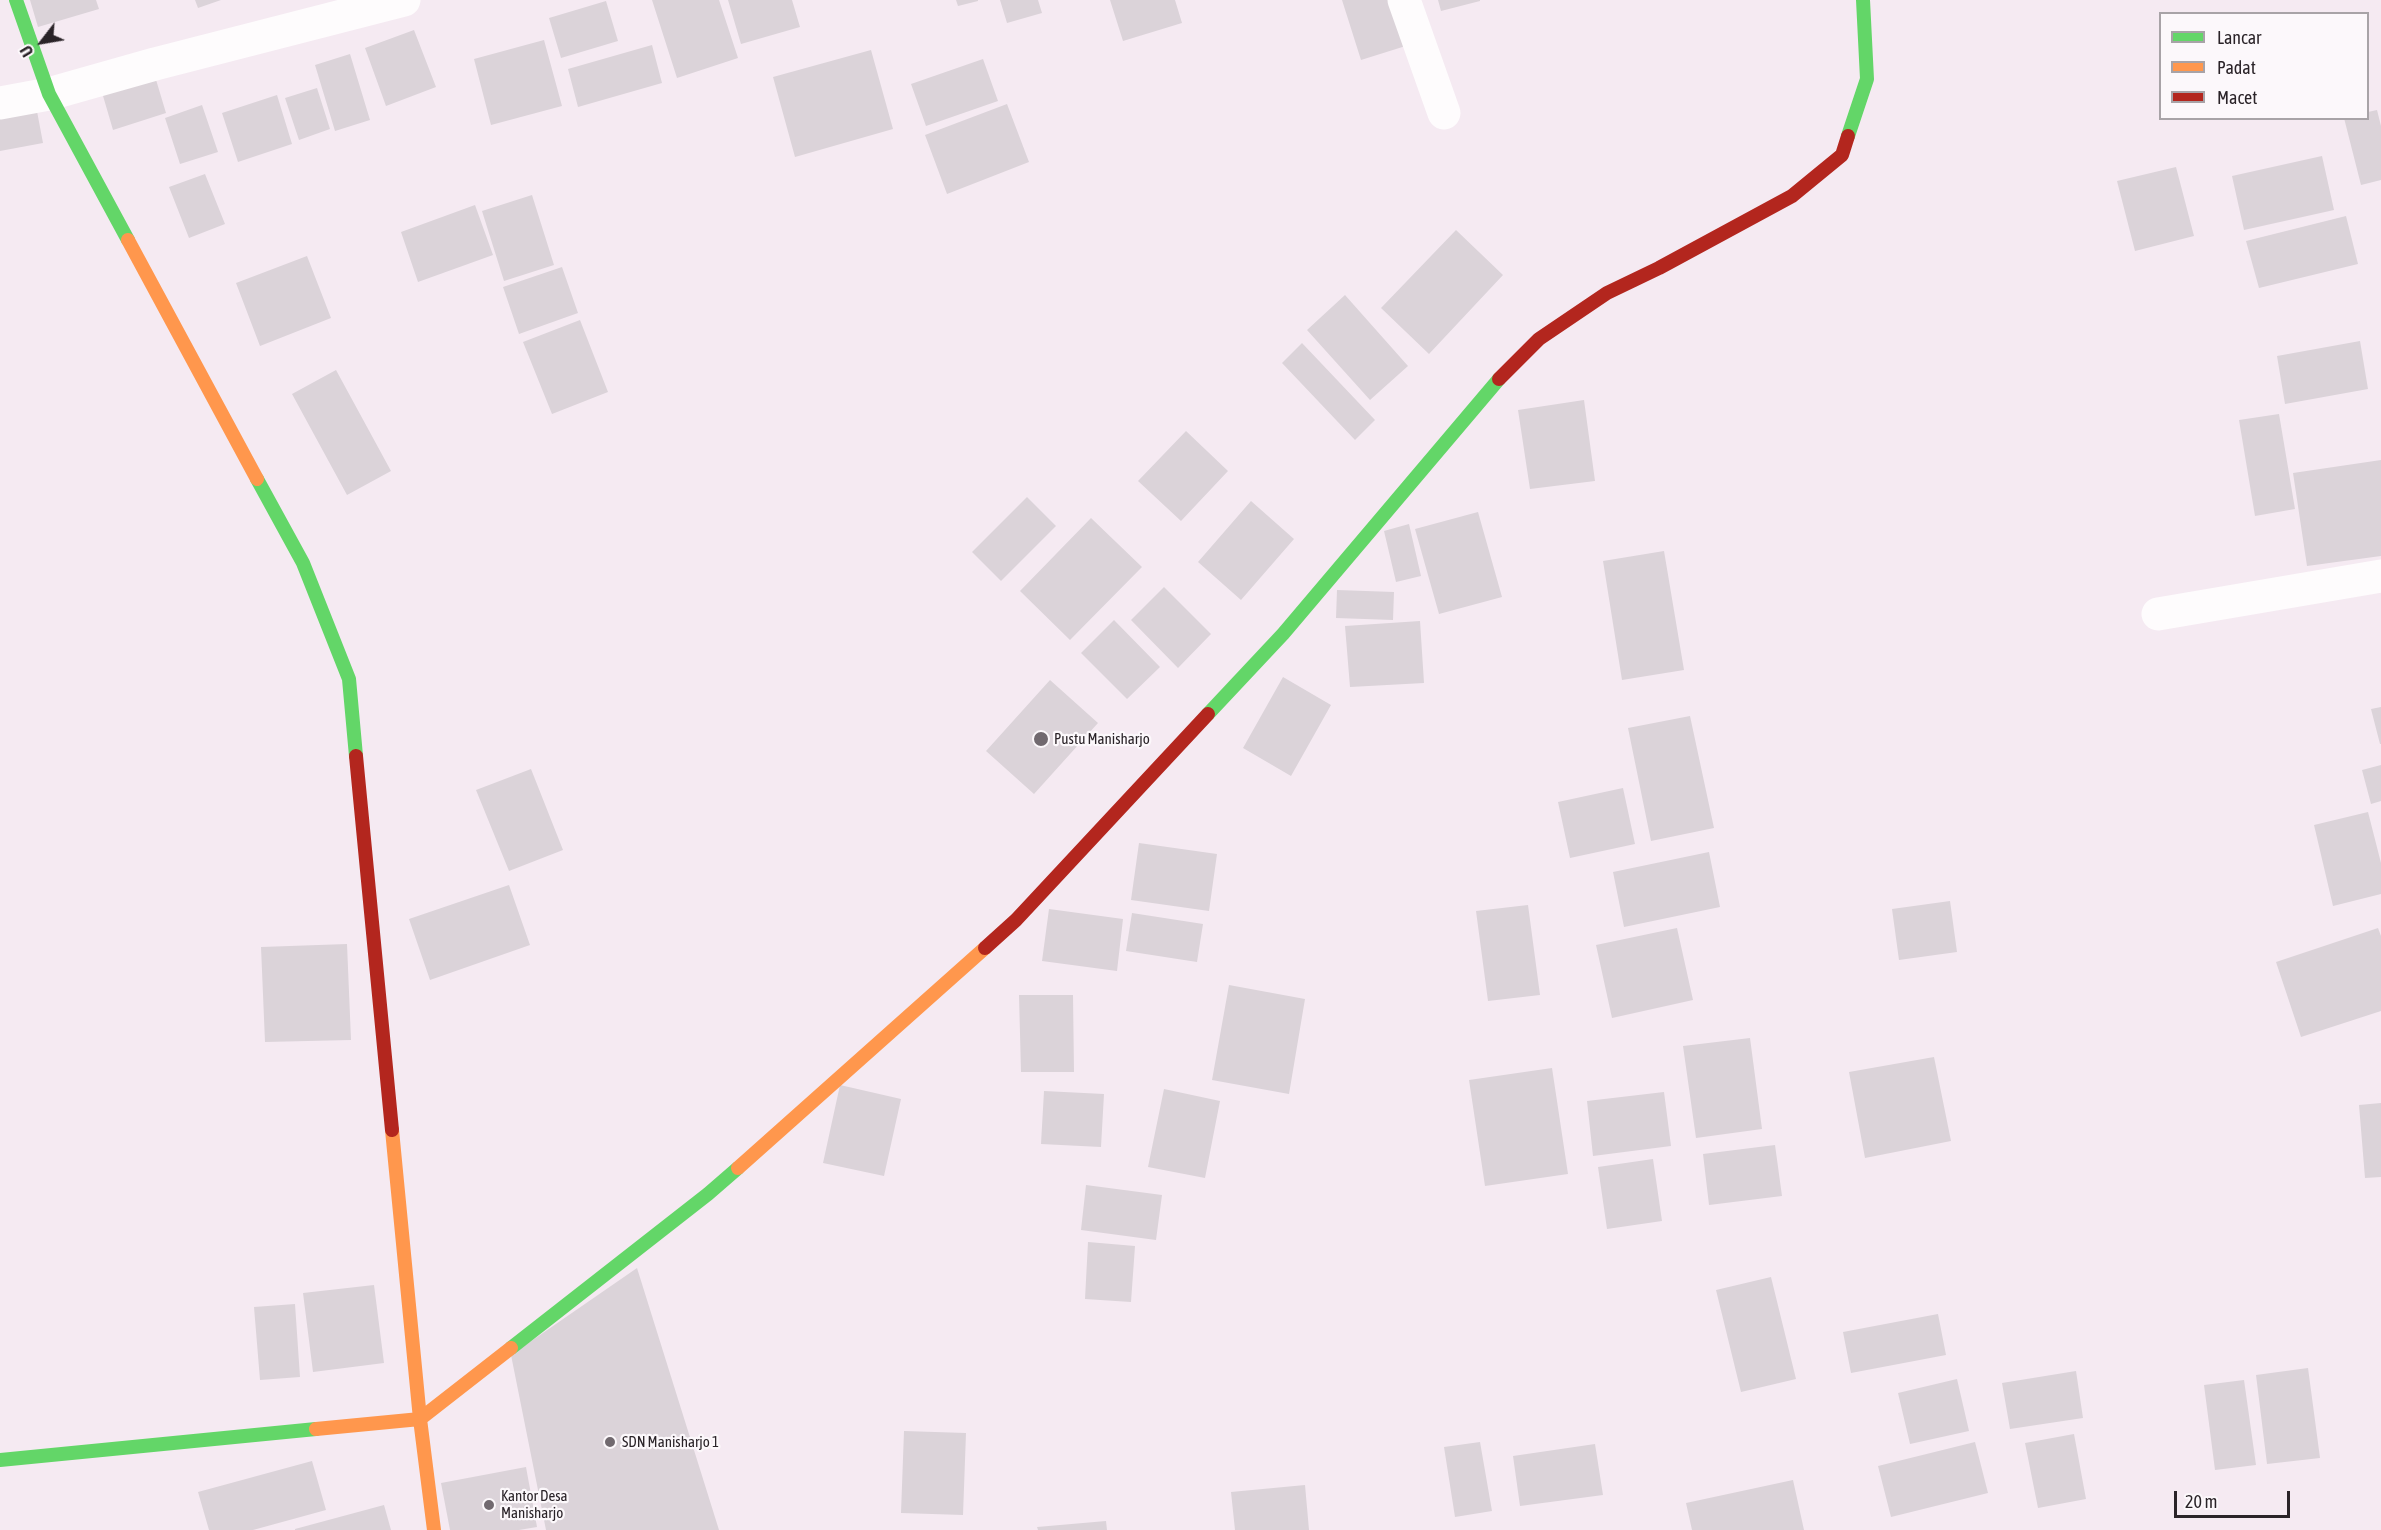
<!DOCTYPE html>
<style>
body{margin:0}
#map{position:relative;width:2381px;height:1530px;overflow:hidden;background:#f5eaf2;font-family:"Asap Condensed",sans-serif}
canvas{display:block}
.legend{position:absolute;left:2159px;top:12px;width:210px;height:108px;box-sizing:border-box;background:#fcf8fb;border:2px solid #a8a3a7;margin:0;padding:8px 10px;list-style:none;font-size:18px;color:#2a2328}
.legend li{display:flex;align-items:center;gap:12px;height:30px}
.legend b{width:30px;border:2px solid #a8a3a7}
.north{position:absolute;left:12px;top:12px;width:60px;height:60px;-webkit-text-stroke:4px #fcf8fb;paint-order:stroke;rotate:239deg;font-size:16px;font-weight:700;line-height:24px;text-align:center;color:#2a2328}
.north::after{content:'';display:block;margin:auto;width:21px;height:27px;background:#2a2328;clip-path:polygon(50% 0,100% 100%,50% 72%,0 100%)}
.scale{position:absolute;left:2174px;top:1491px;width:116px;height:27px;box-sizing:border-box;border:3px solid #2a2328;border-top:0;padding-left:8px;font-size:18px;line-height:21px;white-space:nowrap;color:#2a2328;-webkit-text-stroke:4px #fcf8fb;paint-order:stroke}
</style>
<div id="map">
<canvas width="2381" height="1530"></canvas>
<ul class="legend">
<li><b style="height:8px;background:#63d668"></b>Lancar</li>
<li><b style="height:8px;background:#ff974d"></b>Padat</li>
<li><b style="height:8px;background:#b3261e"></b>Macet</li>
</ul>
<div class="north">U</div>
<div class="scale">20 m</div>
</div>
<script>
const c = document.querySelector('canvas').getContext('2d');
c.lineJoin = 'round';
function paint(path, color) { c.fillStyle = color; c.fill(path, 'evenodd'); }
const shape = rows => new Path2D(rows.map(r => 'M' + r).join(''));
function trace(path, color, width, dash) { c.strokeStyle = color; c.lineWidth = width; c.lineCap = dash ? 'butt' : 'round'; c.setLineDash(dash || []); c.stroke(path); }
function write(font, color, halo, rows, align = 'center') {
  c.font = font + ' "Asap Condensed",sans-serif'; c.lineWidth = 4.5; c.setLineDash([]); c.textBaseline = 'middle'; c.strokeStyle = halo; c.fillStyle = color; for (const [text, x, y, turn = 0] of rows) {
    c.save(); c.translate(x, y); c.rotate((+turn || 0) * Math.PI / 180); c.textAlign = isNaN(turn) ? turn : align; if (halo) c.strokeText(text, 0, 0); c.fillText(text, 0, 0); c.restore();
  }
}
const building = shape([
 [30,0,96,0,99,9,38,27],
 [195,0,221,0,198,8],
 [652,0,719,0,738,58,677,78],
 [728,0,792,0,800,27,741,44],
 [956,0,978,0,978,1,958,6],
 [1000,0,1038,0,1042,13,1007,23],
 [1110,0,1175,0,1182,23,1123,41],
 [1342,0,1398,0,1412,44,1361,60],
 [1438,0,1480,0,1480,1,1441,11],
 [606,1,618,41,561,58,549,18],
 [414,30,436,87,386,106,365,48],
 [544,40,562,106,491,125,474,59],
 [652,45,662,83,578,107,568,69],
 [871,50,893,129,795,157,773,77],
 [350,54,370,120,335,131,315,65],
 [983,59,998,101,926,126,911,84],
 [154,73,166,113,113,130,101,89],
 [317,88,330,129,299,140,285,98],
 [277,95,292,144,238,162,222,113],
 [1007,104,1029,162,947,194,925,135],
 [202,105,218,152,180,164,165,118],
 [36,106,43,143,0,151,0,113],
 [2377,110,2381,126,2381,180,2361,185,2344,118,2368,118,2368,112],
 [2322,156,2334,210,2244,230,2232,176],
 [2176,167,2194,236,2135,251,2117,181],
 [205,174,225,224,189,238,169,187],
 [532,195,554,265,504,281,482,211],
 [475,205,493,255,418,282,401,232],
 [2346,216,2358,264,2259,288,2246,241],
 [1456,230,1503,275,1429,354,1381,308],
 [307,256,331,318,260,346,236,283],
 [562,267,578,313,519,334,503,287],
 [1345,295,1408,366,1370,400,1307,330],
 [580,320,608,392,552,414,523,342],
 [2360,341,2368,389,2285,404,2277,356],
 [1302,343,1375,420,1355,440,1282,363],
 [336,370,391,471,347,495,292,394],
 [1584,400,1595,481,1530,489,1518,410],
 [2279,414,2295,509,2255,516,2239,420],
 [1186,431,1228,471,1181,521,1138,481],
 [2381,460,2381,556,2307,566,2293,473],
 [1027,497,1056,526,1001,581,972,552],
 [1251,501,1294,539,1241,600,1198,562],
 [1478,512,1502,597,1439,614,1415,529],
 [1091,518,1142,567,1070,640,1020,591],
 [1409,524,1421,576,1396,582,1384,531],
 [1664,551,1684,670,1622,680,1603,561],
 [1164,587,1211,634,1178,668,1131,620],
 [1337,590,1394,592,1393,620,1336,618],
 [1114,620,1160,667,1127,699,1081,653],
 [1420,621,1424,683,1350,687,1345,626],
 [1283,677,1331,705,1291,776,1243,748],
 [1050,680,1098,723,1034,794,986,751],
 [2381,707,2381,744,2380,744,2371,709],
 [1690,716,1714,828,1651,841,1628,728],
 [2381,765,2381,801,2371,804,2362,770],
 [531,769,563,850,509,871,476,790],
 [1623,788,1635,844,1570,858,1558,802],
 [2368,812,2381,863,2381,894,2333,906,2314,825],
 [1139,843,1217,854,1209,911,1131,900],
 [1709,852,1720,907,1624,927,1613,872],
 [509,885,530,945,430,980,409,919],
 [1950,901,1957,952,1899,960,1892,909],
 [1528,905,1540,995,1488,1001,1476,911],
 [1049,909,1123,919,1117,971,1042,961],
 [1132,913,1203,924,1197,962,1126,951],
 [1677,928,1693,1000,1612,1018,1596,945],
 [2378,928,2381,936,2381,1011,2301,1037,2276,962],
 [347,944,351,1040,265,1042,261,947],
 [1229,985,1305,999,1289,1094,1212,1080],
 [1019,995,1073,995,1074,1072,1021,1072],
 [1750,1038,1762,1129,1696,1138,1683,1046],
 [1934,1057,1951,1141,1865,1158,1849,1072],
 [1552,1068,1568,1174,1485,1186,1469,1080],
 [840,1085,901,1099,884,1176,823,1163],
 [1164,1089,1220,1101,1205,1178,1148,1167],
 [1044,1091,1104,1094,1101,1147,1041,1144],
 [1664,1092,1671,1146,1593,1156,1587,1101],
 [2381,1103,2381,1177,2365,1178,2359,1105],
 [1775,1145,1782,1196,1709,1205,1703,1154],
 [1653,1159,1662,1221,1607,1229,1598,1167],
 [1086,1185,1162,1195,1156,1240,1081,1230],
 [1088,1242,1135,1246,1131,1302,1085,1299],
 [637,1268,719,1530,546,1530,511,1355],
 [1771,1277,1796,1379,1741,1392,1716,1290],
 [374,1285,384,1363,313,1372,303,1293],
 [295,1304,300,1377,260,1380,254,1307],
 [1938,1314,1946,1355,1851,1373,1843,1332],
 [2308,1368,2320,1458,2267,1464,2256,1375],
 [2076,1371,2083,1418,2010,1429,2002,1383],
 [1957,1379,1969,1431,1910,1444,1898,1393],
 [2244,1380,2256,1465,2215,1470,2204,1385],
 [904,1431,966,1433,963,1515,901,1513],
 [2074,1434,2086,1499,2038,1508,2025,1443],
 [1480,1442,1492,1511,1455,1517,1444,1447],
 [1975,1442,1988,1493,1891,1517,1878,1466],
 [1595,1444,1603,1495,1520,1506,1513,1456],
 [312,1461,326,1510,253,1530,209,1530,198,1492],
 [526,1467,537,1527,519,1530,450,1530,441,1483],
 [1793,1480,1804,1530,1692,1530,1686,1503],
 [1305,1485,1309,1530,1235,1530,1231,1492],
 [384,1505,391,1530,295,1530,295,1529],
 [1106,1521,1107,1530,1038,1530,1037,1527]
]);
const street = shape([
 [1404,0,1444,113],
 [0,103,49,94,155,64,404,0],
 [2158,614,2381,576]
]);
const fast = shape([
 [16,0,49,94,128,240],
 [1848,136,1867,79,1863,0],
 [257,479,303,563,349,679,356,756],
 [1208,714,1283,634,1499,379],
 [511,1348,708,1194,738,1168],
 [0,1460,316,1429]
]);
const slow = shape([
 [128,240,257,479],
 [738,1168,985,948],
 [316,1429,420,1419,392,1130],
 [434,1530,420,1419,511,1348]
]);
const jam = shape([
 [1499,379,1539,339,1607,293,1659,268,1792,196,1842,155,1848,136],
 [356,756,392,1130],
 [985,948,1016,920,1208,714]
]);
const markers = [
 [1041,739,8,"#71696f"],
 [610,1442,6,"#71696f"],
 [489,1505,6,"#71696f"]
];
const poiNames = [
 ["Pustu Manisharjo",1054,739],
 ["SDN Manisharjo 1",622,1442],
 ["Kantor Desa",501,1496],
 ["Manisharjo",501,1513]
];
paint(building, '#dbd3d9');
trace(street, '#fefcfd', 33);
trace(fast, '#63d668', 14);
trace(slow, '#ff974d', 14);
trace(jam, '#b3261e', 14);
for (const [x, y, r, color] of markers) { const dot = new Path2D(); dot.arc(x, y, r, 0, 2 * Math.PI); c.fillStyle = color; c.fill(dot); trace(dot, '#fcf8fb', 2); }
write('15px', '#2a2328', '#fcf8fb', poiNames, 'left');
</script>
